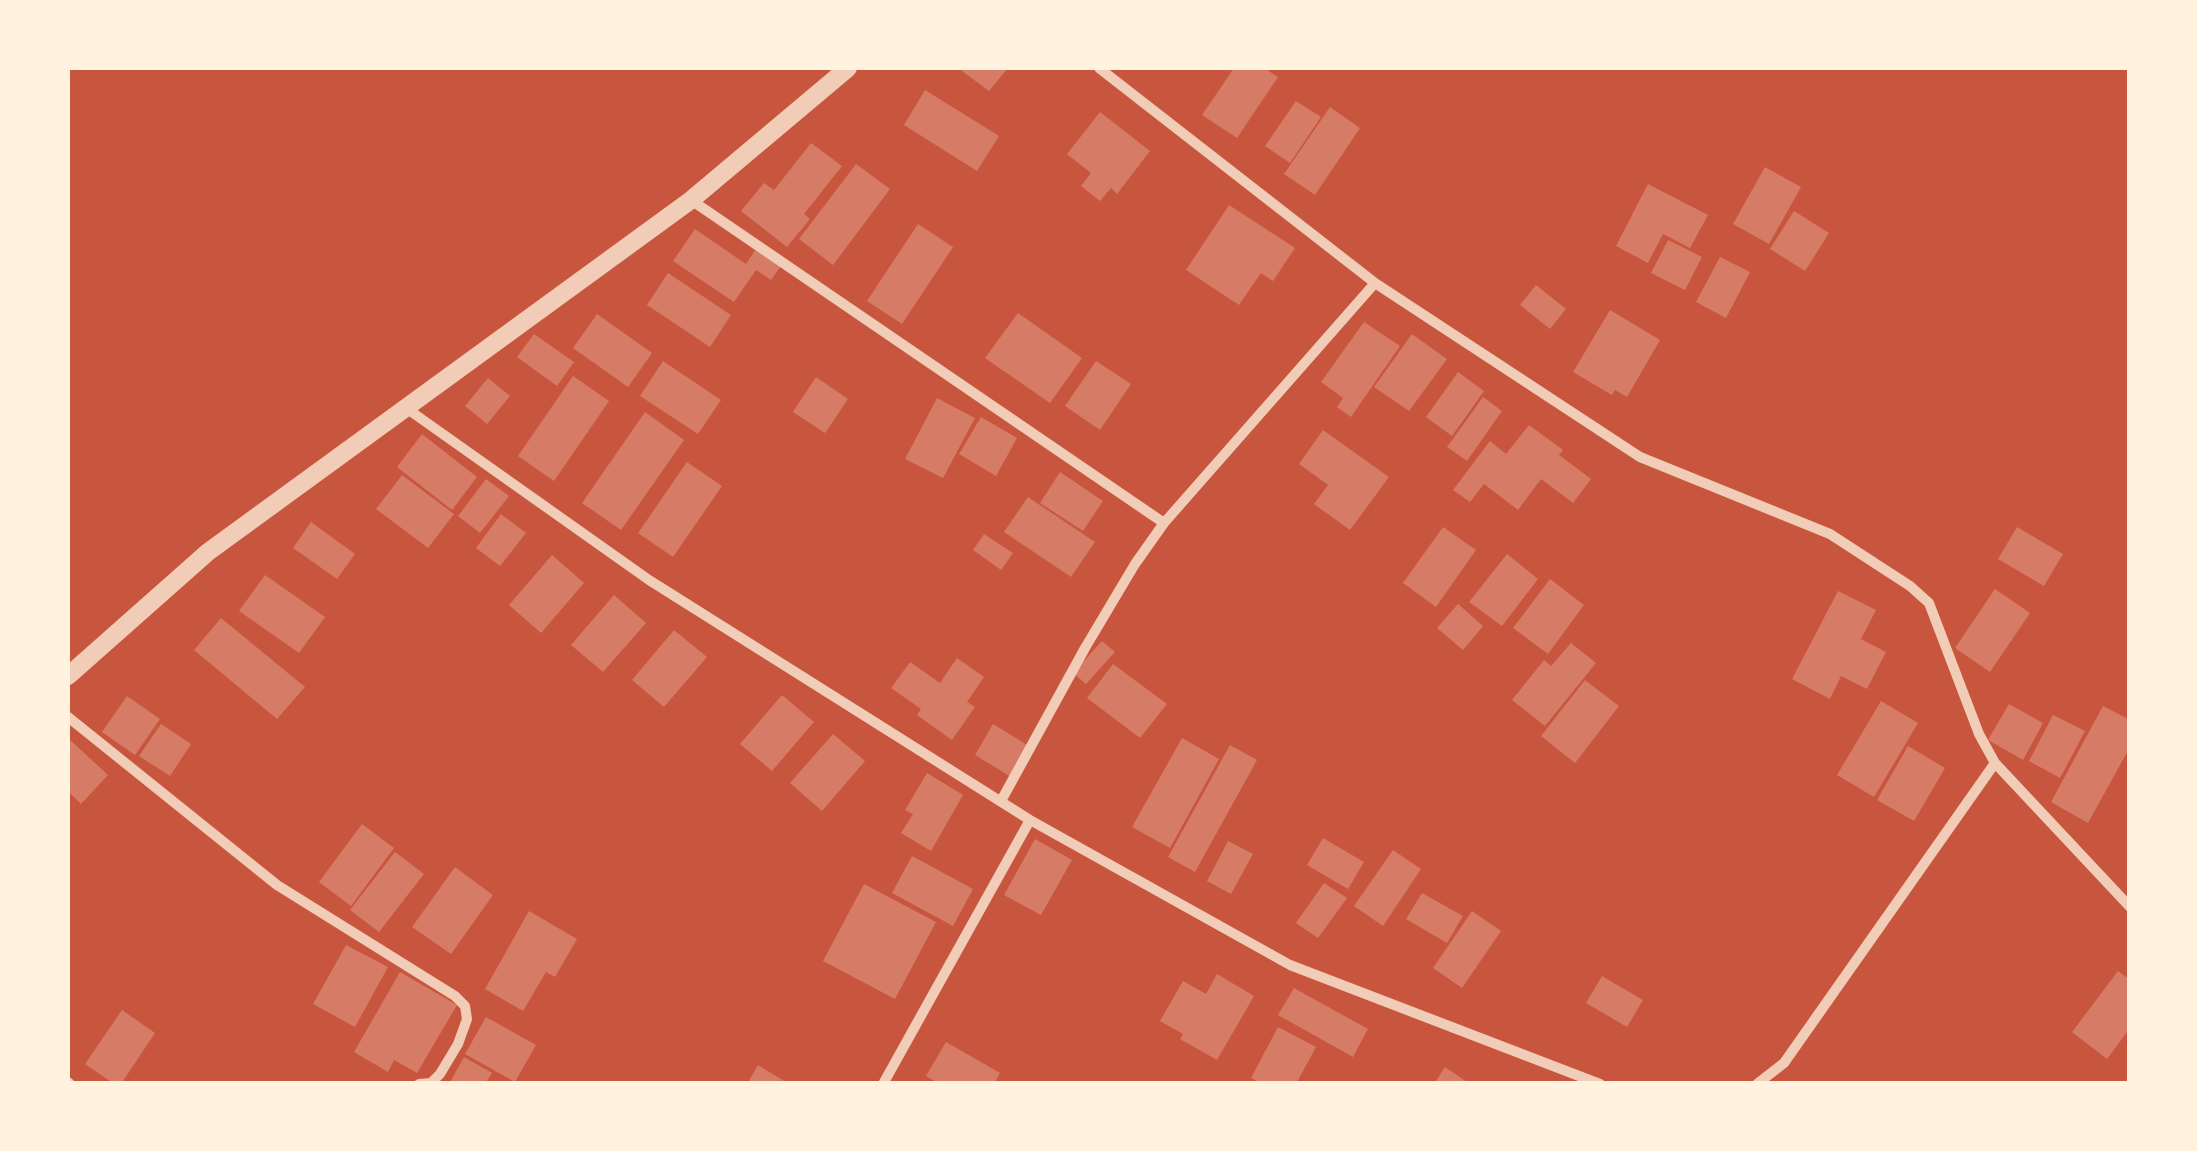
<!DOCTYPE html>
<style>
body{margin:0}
#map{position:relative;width:2197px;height:1151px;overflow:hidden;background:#c8553d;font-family:Literata,serif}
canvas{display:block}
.frame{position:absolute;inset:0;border:70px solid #fff3e0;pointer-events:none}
</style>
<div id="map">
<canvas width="2197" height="1151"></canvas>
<div class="frame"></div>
</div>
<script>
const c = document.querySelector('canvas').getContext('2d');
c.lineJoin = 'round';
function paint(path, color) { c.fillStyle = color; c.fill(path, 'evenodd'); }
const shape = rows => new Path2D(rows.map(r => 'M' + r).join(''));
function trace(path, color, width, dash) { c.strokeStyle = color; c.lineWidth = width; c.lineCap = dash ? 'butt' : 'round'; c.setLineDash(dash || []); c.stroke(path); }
const building = shape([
 [958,68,1008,68,989,91],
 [1234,68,1264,68,1278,77,1237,138,1202,115],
 [925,90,999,136,977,171,904,125],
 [1296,101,1321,117,1290,163,1265,146],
 [1330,107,1360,128,1315,195,1284,174],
 [1100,112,1150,151,1117,194,1111,188,1100,201,1081,186,1091,173,1067,154],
 [811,143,842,166,804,214,810,219,787,247,741,211,764,183,774,190],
 [856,164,890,189,833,265,799,239],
 [1765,167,1801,187,1769,244,1733,224],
 [1648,184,1708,215,1690,248,1663,234,1648,263,1616,246],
 [1229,205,1295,248,1273,281,1261,273,1239,305,1186,270],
 [1794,211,1829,233,1805,271,1770,249],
 [918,224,953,247,902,324,867,301],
 [695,229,746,264,756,249,781,266,771,280,756,270,734,302,673,261],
 [1668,240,1702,257,1685,290,1651,273],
 [1720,257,1750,272,1726,318,1696,302],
 [668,273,731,315,710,347,647,305],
 [1536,285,1566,309,1550,329,1520,305],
 [1610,310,1660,340,1627,397,1615,390,1612,395,1573,372],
 [1018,313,1082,358,1050,403,985,358],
 [597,314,652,353,628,387,573,348],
 [1364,322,1400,346,1351,417,1337,407,1343,398,1321,382],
 [534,334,574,362,557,386,517,357],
 [1412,334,1447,359,1409,411,1374,387],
 [663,361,721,400,698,434,640,396],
 [1096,361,1131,384,1100,430,1065,406],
 [1458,372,1484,391,1452,436,1426,417],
 [573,376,609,401,554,481,518,456],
 [816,377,848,399,825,433,793,412],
 [488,378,510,396,487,424,465,406],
 [1483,397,1502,411,1467,461,1447,447],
 [937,398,975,418,943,478,905,459],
 [645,412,684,440,621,530,582,503],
 [981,417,1017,438,996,476,959,454],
 [1529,425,1563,450,1559,455,1591,479,1573,503,1541,479,1518,510,1484,484,1470,502,1453,490,1490,441,1506,454],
 [1323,430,1389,477,1350,530,1314,504,1328,485,1299,464],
 [422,434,477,477,452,510,397,467],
 [687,462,722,486,673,557,638,533],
 [1060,472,1103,501,1083,531,1040,503],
 [402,475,454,514,428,548,376,509],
 [486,479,509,496,480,533,458,516],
 [1028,497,1095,542,1071,577,1004,532],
 [501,514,526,533,500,566,476,548],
 [311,522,355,554,337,579,293,548],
 [1443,527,1476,550,1436,607,1403,583],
 [2017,527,2063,554,2044,586,1998,559],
 [984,534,1013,553,1001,570,973,550],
 [1507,554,1538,579,1502,626,1469,602],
 [552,555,584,583,541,633,509,605],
 [265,575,325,617,299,653,239,611],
 [1550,579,1584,605,1548,654,1513,628],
 [1995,589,2030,613,1990,672,1955,648],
 [1838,591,1876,610,1861,639,1886,652,1867,689,1841,676,1830,699,1792,679],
 [614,595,646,623,603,672,571,645],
 [1458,604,1483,626,1463,650,1437,628],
 [221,618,305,687,277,719,194,650],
 [674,630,707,657,664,707,632,680],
 [1102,641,1115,652,1086,684,1073,673],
 [1571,643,1596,663,1545,726,1512,700,1544,660,1551,666],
 [957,658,984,677,967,702,975,707,952,740,917,715,921,709,891,688,910,662,940,683],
 [1113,664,1167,704,1140,738,1087,698],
 [1585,680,1619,706,1575,763,1541,736],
 [782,695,814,722,772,771,740,744],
 [127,696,160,719,135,755,102,732],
 [1881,701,1918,723,1874,797,1837,775],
 [2009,704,2043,723,2023,760,1988,740],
 [2103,706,2130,720,2130,747,2088,823,2051,802],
 [2053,715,2085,731,2060,778,2029,761],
 [161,724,191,744,170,776,139,756],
 [993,724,1029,746,1011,777,975,755],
 [833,734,865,761,822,811,790,783],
 [68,738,108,775,81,804,68,791],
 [1182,738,1219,759,1170,848,1132,827],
 [1230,745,1257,760,1195,872,1168,857],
 [1908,746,1945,768,1914,821,1877,800],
 [927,773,963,795,931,851,901,833,913,814,905,810],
 [362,824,394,848,351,906,319,882],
 [1323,838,1364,862,1348,889,1307,865],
 [1035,839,1072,860,1041,915,1004,895],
 [1228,841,1253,854,1231,894,1207,881],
 [1393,850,1421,869,1383,926,1354,906],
 [395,852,424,874,379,932,350,910],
 [912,856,973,889,953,926,892,893],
 [455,867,493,895,451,954,412,927],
 [1324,883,1347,898,1318,938,1296,923],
 [864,884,936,922,895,999,823,961],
 [1422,893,1463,916,1447,943,1406,919],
 [529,911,577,939,555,977,546,972,523,1011,485,989],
 [1472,911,1501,931,1462,988,1433,968],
 [346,945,388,967,355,1027,313,1004],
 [2118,971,2130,980,2130,1028,2107,1059,2072,1032],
 [400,972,457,1005,417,1073,394,1060,388,1072,354,1052],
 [1217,974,1254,996,1217,1060,1180,1039,1183,1034,1160,1021,1183,981,1206,994],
 [1602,976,1643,1000,1627,1027,1586,1003],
 [1294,988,1368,1029,1353,1057,1278,1015],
 [122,1010,155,1033,121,1084,114,1084,85,1064],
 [486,1017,536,1045,515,1082,465,1054],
 [1278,1027,1316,1047,1296,1084,1262,1084,1251,1078],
 [946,1042,1000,1073,994,1084,939,1084,926,1076],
 [464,1057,492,1073,485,1084,449,1084],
 [758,1065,789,1084,747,1084],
 [1445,1067,1470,1084,1434,1084]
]);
const minor = shape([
 [1099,68,1375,283,1640,457,1830,534,1910,586,1929,603,1979,734,1995,763,2130,907],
 [691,200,1164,523],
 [406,408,649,580,1030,820,1290,965,1600,1084],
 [68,717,277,885,455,996,465,1006,467,1019,458,1044,440,1074,431,1083,419,1084],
 [1001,801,1085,648,1135,564,1164,523,1375,283],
 [68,1082,70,1084],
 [883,1084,1030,820],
 [1757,1084,1784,1063,1995,763]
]);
const tertiary = shape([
 [68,676,208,552,691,200,848,68]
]);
paint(building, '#d67c66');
trace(minor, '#f1ccb7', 10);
trace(tertiary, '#f1ccb7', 18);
</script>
